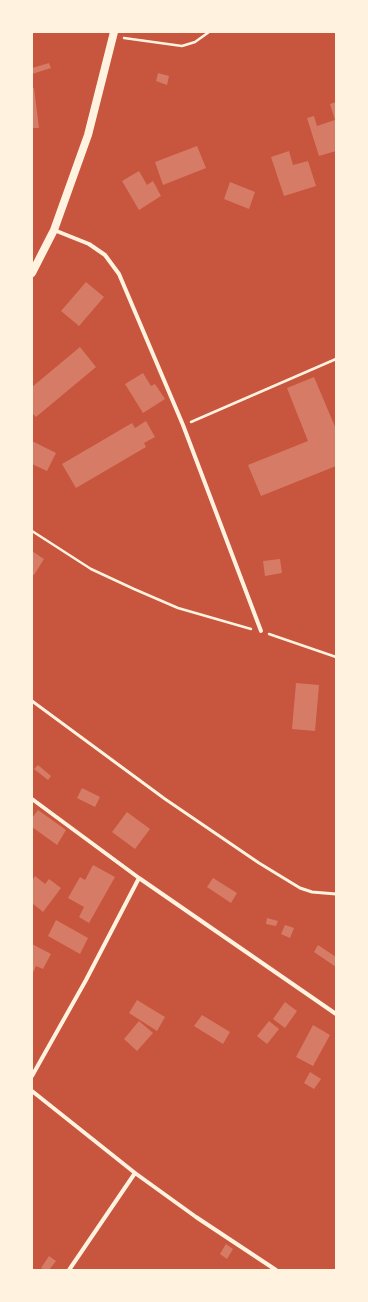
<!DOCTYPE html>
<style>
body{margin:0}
#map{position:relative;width:368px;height:1302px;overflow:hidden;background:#c8553d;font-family:Overpass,sans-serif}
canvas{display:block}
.frame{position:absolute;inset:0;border:33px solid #fff3e0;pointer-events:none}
</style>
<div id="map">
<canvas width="368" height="1302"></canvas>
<div class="frame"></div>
</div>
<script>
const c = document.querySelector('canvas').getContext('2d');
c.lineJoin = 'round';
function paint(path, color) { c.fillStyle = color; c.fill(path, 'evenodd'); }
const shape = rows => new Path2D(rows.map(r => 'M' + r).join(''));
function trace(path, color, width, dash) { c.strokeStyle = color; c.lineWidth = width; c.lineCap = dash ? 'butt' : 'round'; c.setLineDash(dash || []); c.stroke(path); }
const building = shape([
 [49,63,51,68,32,74,32,68],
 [158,73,169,76,167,85,156,81],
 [32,88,34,88,39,128,32,128],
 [336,102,336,151,319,156,307,118,314,116,317,126,335,120,330,104],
 [197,146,206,168,163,185,155,162],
 [289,151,293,165,308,161,316,186,284,196,271,157],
 [139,171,147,185,153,181,161,196,139,210,122,181],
 [230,182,255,192,249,209,224,199],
 [86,282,104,297,79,326,61,311],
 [80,347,96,367,36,417,32,413,32,387],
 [143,373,151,386,155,384,165,399,143,413,125,384],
 [314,377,336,429,336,466,261,496,248,465,308,441,287,388],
 [146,421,155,437,144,443,146,447,76,488,62,464,132,423,135,428],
 [32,441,56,453,47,471,32,464],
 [32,551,44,559,34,575,32,574],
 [280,559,282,573,265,576,263,561],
 [296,683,319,685,315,731,292,729],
 [38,765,51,776,48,780,34,769],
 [82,788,100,797,95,807,77,798],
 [38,810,66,830,57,845,32,827,32,818],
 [127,812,150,829,135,849,112,832],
 [93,865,115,877,89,923,79,917,84,907,68,898,80,877,85,880],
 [35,876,45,884,49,879,61,888,43,912,32,903,32,881],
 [213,878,237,893,231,903,207,887],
 [267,918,278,921,276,926,266,924],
 [56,920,88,938,80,954,48,936],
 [285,925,294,928,290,938,281,934],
 [32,944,51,954,43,969,36,966,32,975],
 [318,945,336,957,336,967,314,952],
 [137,1000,165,1017,157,1031,129,1013],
 [285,1002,297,1011,285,1028,273,1019],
 [202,1015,230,1032,223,1044,194,1026],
 [139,1021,153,1033,137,1051,124,1039],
 [269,1021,279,1029,267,1044,257,1036],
 [313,1025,330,1035,313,1066,296,1057],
 [310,1072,321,1079,314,1089,304,1083],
 [226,1244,233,1249,227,1259,220,1254],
 [49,1256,56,1261,49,1270,44,1270,41,1268]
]);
const path = shape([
 [124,38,182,46,195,42,209,32],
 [191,422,336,359],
 [32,531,91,569,134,589,178,608,251,629],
 [269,634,336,657]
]);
const service = shape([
 [32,701,165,799,259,863,300,888,312,892,336,894]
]);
const minor = shape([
 [54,230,89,244,105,255,119,274,183,425,261,631],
 [32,799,139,878,336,1014],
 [32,1076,86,980,139,878],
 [32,1091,135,1173,196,1217,276,1270],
 [69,1270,135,1173]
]);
const secondary = shape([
 [32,273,54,230,88,135,114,32]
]);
paint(building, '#d67c66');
trace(path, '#fff3e0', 2.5);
trace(service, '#fff3e0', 3);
trace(minor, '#fff3e0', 4);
trace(secondary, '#fff3e0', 8);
</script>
